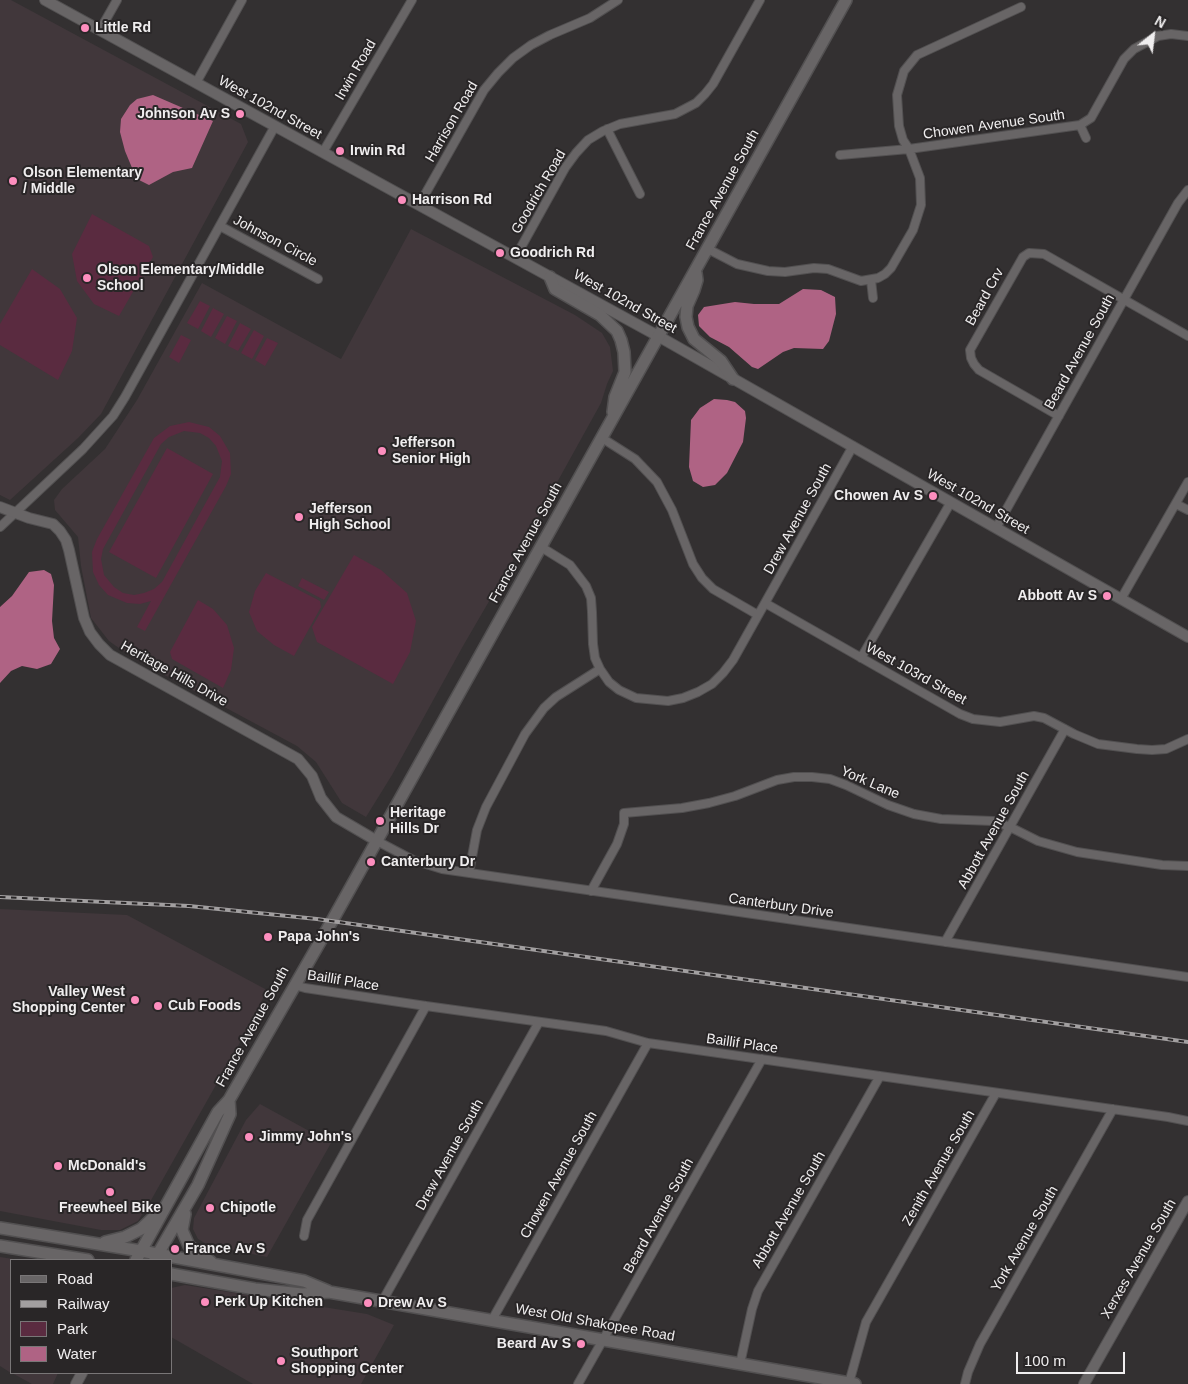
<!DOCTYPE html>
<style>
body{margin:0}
#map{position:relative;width:1188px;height:1384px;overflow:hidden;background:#333031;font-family:Helvetica,sans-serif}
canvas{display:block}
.legend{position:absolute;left:10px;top:1259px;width:162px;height:115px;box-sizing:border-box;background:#292627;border:1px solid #797677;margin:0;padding:6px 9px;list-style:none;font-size:15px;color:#f0eeef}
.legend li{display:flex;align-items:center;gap:10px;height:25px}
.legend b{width:25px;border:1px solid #797677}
.north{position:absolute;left:1128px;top:10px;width:50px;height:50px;-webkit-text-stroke:4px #292627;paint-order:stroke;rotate:29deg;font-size:14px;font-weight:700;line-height:20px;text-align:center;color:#f0eeef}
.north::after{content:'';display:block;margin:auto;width:18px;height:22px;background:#f0eeef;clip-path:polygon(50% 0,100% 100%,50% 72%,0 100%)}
.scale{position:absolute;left:1016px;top:1352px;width:109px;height:22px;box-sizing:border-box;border:2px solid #f0eeef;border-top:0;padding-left:6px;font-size:15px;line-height:18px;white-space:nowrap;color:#f0eeef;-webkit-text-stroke:4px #292627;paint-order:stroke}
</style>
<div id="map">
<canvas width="1188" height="1384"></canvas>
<ul class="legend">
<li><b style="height:6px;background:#686566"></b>Road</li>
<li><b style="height:6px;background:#a29fa0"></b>Railway</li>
<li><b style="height:14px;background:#5a2b40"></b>Park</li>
<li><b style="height:14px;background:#af6384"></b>Water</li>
</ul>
<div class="north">N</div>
<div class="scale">100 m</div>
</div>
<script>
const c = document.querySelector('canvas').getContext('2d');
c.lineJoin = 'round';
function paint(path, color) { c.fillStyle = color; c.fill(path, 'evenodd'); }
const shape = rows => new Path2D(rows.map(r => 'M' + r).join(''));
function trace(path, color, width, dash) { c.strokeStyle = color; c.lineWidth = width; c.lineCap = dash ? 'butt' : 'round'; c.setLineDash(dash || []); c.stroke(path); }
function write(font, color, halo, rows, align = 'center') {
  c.font = font + ' Helvetica,sans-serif'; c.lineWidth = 4; c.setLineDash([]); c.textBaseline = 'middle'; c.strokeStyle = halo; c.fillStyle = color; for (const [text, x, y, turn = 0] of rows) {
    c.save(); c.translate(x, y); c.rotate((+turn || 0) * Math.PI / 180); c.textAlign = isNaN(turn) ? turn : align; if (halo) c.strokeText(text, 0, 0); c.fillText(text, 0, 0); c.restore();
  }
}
const built = shape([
 [0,0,11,0,241,124,248,142,101,414,78,438,10,500,0,495],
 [411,229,575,315,602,333,610,347,613,371,607,384,601,403,534,524,463,646,392,775,366,817,342,803,316,762,297,746,133,658,109,641,91,618,81,566,78,537,55,510,54,500,62,489,105,449,137,400,202,283,341,359],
 [0,909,127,915,267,990,252,1021,150,1202,138,1221,120,1230,101,1230,0,1211],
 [260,1104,331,1143,267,1257,208,1245,198,1239,193,1229,194,1218,246,1120],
 [0,1257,20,1260,11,1260,11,1373,0,1366],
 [185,1285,367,1314,394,1325,361,1384,253,1384,171,1337,171,1288],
 [12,1373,58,1373,53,1384,32,1384]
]);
const green = shape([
 [92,214,149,246,153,257,119,316,94,304,77,281,72,254],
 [32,269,60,289,77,318,72,351,58,380,0,345,0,324],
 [200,301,210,306,198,329,187,323],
 [213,308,224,314,211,337,201,331],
 [227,316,237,321,225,344,215,338],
 [240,323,251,329,238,351,228,346],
 [254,330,264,336,252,359,241,353],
 [181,335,191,340,179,363,169,357],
 [267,338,278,343,265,366,255,360],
 [189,422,209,427,220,436,230,453,231,474,226,486,145,631,137,627,151,601,140,604,127,603,108,595,99,585,93,572,92,552,97,539,154,438,170,426],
 [184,431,200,433,209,438,216,446,222,461,220,477,162,582,154,589,144,593,134,595,123,593,114,587,104,575,101,559,103,549,161,444,169,437],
 [167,448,213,474,156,578,109,552],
 [354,555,381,570,407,593,416,621,410,652,393,684,317,642,312,627],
 [266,573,320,601,321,607,294,656,274,645,257,631,249,612,255,591],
 [302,578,329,592,324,600,298,586],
 [198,600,213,609,227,625,234,648,231,670,223,688,172,659,170,652]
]);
const water = shape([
 [153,95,213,121,192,168,173,172,149,185,137,179,135,175,125,151,120,132,121,119,130,105,137,99],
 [803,289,821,290,835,297,836,314,829,341,823,349,794,348,783,352,758,369,752,367,729,347,710,337,699,326,698,315,704,307,735,302,754,304,779,304],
 [714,399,727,400,735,402,745,411,746,418,743,442,727,473,715,485,703,487,693,481,689,467,691,420,700,408],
 [44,570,51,574,54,585,52,621,54,638,60,649,51,664,37,669,22,666,11,671,0,683,0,607,12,596,29,572]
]);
const minor = shape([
 [100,30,117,0],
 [196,83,242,0],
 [1080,125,1086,138],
 [607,129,640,194],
 [323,152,412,0],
 [840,155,909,149,1080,125,1091,118,1124,59,1134,49,1158,36,1171,34,1188,36],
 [419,205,484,90,498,73,513,58,531,45,550,35,590,18,618,0],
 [220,226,318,279],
 [708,249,737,264,768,271,785,272,814,268,828,269,861,281,878,278,885,274,891,268,913,230,921,205,920,178,909,149,903,140,899,126,897,95,904,71,917,55,1021,7],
 [515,258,565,168,576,153,588,140,603,131,620,124,675,114,696,103,705,94,713,84,760,0],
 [871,280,873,298],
 [1059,416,979,370,974,364,971,358,970,350,974,343,1023,257,1029,253,1044,254,1188,336],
 [602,438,635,459,657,482,672,510,693,564,702,578,713,589,758,615],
 [1176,504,1188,510],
 [0,527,83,449,113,416,125,397,275,126],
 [996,528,1178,203,1188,190],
 [541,547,570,565,586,586,591,598,592,612,593,644,595,658,600,669,609,682,619,690,636,698,668,701,683,698,698,692,712,684,723,673,733,660,853,446],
 [1121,599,1188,482],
 [765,603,960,714,973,719,1000,722,1034,716,1044,718,1074,734,1098,744,1137,749,1152,750,1166,749,1188,739],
 [861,658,951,502],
 [377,841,413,860,442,869,1188,977],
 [469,873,477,830,486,807,525,734,544,708,556,697,600,669],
 [591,891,617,844,624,824,624,813,682,808,709,803,735,796,777,780,794,777,812,777,830,779,846,785,888,805,914,814,941,819,993,821,1010,827,1038,841,1077,852,1162,865,1188,866],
 [945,942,1065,729],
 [294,985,305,988,426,1006,606,1031,648,1043,1168,1117,1188,1121],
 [304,1236,307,1220,426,1006],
 [383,1300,539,1022],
 [492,1320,648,1043],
 [740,1364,752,1309,758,1291,880,1076],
 [849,1383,866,1322,996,1093],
 [578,1384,762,1059],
 [965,1384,968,1372,980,1344,1113,1109]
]);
const tertiary = shape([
 [45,0,658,336,1188,637],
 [0,507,29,518,53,524,60,531,66,540,69,550,84,618,90,632,99,644,110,655,298,759,312,776,321,798,336,817,377,841],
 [76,1384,82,1373],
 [1084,1384,1188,1201]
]);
const secondary = shape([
 [696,273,697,280,694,290,687,306,686,317,688,327,694,339,721,361,733,379],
 [550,277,555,289,600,315,617,331,621,340,624,352,625,372,615,397,613,412],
 [185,1214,182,1230,189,1246,211,1262],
 [0,1228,141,1251,304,1281,328,1291],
 [105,1242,125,1237,141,1229,158,1213],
 [0,1246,88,1260],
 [155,1259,198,1185,230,1114,229,1100],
 [136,1260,218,1112,229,1100,332,921,846,0],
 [171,1274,255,1289,302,1294,329,1292,855,1384]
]);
const rail = shape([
 [0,897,189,906,317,919,1188,1042]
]);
const markers = [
 [85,28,5,"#fd8ebe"],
 [240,114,5,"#fd8ebe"],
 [340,151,5,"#fd8ebe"],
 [13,181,5,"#fd8ebe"],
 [402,200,5,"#fd8ebe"],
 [500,253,5,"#fd8ebe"],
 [87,278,5,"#fd8ebe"],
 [382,451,5,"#fd8ebe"],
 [933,496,5,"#fd8ebe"],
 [299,517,5,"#fd8ebe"],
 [1107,596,5,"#fd8ebe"],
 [380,821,5,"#fd8ebe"],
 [371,862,5,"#fd8ebe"],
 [268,937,5,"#fd8ebe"],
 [135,1000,5,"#fd8ebe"],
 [158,1006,5,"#fd8ebe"],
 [249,1137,5,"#fd8ebe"],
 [58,1166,5,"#fd8ebe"],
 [110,1192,5,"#fd8ebe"],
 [210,1208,5,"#fd8ebe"],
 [175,1249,5,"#fd8ebe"],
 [205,1302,5,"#fd8ebe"],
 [368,1303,5,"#fd8ebe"],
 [581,1344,5,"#fd8ebe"],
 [281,1361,5,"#fd8ebe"]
];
const poiNames = [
 ["Little Rd",95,28],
 ["Johnson Av S",230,114,"right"],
 ["Irwin Rd",350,151],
 ["Olson Elementary",23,173],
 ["/ Middle",23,189],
 ["Harrison Rd",412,200],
 ["Goodrich Rd",510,253],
 ["Olson Elementary/Middle",97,270],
 ["School",97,286],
 ["Jefferson",392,443],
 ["Senior High",392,459],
 ["Chowen Av S",923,496,"right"],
 ["Jefferson",309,509],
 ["High School",309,525],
 ["Abbott Av S",1097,596,"right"],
 ["Heritage",390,813],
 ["Hills Dr",390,829],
 ["Canterbury Dr",381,862],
 ["Papa John's",278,937],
 ["Valley West",125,992,"right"],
 ["Shopping Center",125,1008,"right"],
 ["Cub Foods",168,1006],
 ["Jimmy John's",259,1137],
 ["McDonald's",68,1166],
 ["Freewheel Bike",110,1208,"center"],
 ["Chipotle",220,1208],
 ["France Av S",185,1249],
 ["Perk Up Kitchen",215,1302],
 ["Drew Av S",378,1303],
 ["Beard Av S",571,1344,"right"],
 ["Southport",291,1353],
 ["Shopping Center",291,1369]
];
const streetNames = [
 ["Irwin Road",356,70,-60],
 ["West 102nd Street",270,108,29],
 ["Harrison Road",452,122,-60],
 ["Chowen Avenue South",994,125,-8],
 ["France Avenue South",723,190,-61],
 ["Goodrich Road",539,192,-60],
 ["Johnson Circle",275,241,28],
 ["Beard Crv",985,297,-61],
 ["West 102nd Street",625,302,29],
 ["Beard Avenue South",1080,352,-61],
 ["West 102nd Street",978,502,30],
 ["Drew Avenue South",798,519,-61],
 ["France Avenue South",526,543,-61],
 ["Heritage Hills Drive",174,674,29],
 ["West 103rd Street",916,674,29],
 ["York Lane",870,783,23],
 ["Abbott Avenue South",994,830,-61],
 ["Canterbury Drive",781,906,8],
 ["Baillif Place",343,981,9],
 ["France Avenue South",253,1027,-61],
 ["Baillif Place",742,1044,8],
 ["Drew Avenue South",450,1155,-61],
 ["Zenith Avenue South",939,1168,-60],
 ["Chowen Avenue South",559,1175,-61],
 ["Abbott Avenue South",789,1210,-60],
 ["Beard Avenue South",659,1216,-61],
 ["York Avenue South",1025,1239,-60],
 ["Xerxes Avenue South",1139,1259,-60],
 ["West Old Shakopee Road",595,1323,10]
];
paint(built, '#41373b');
paint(green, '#5a2b40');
paint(water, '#af6384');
trace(minor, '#525051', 10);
trace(tertiary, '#525051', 12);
trace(secondary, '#525051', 14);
trace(minor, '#686566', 8);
trace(tertiary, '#686566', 10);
trace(secondary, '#686566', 11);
trace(rail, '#a29fa0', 4);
trace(rail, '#292627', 2, [5.5]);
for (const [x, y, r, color] of markers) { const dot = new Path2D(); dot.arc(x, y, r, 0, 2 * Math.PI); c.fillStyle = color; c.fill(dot); trace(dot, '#292627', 2); }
write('bold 14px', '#f0eeef', '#292627', poiNames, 'left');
write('14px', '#f0eeef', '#292627', streetNames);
</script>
